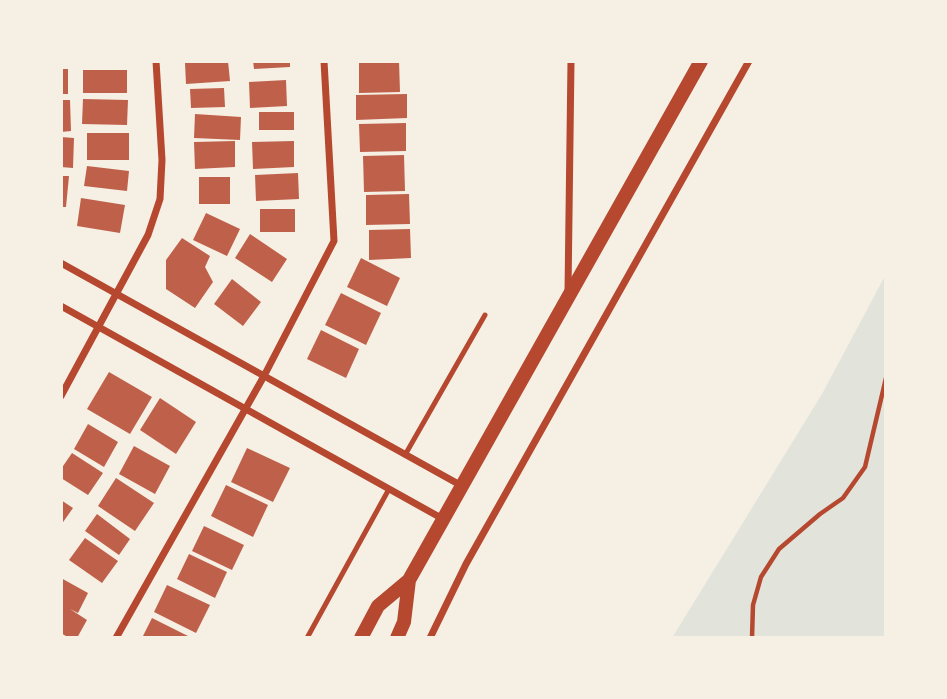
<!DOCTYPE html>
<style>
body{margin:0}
#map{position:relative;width:947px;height:699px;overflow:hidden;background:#f6efe4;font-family:"IBM Plex Serif",serif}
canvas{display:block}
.frame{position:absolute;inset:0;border:63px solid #f6efe4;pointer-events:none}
</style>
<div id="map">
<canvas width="947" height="699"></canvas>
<div class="frame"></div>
</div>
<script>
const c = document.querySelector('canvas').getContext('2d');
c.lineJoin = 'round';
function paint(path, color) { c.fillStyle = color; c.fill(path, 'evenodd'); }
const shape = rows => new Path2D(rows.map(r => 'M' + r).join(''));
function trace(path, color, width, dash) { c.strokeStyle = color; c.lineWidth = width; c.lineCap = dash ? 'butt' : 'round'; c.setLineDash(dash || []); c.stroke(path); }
const green = shape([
 [886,274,886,638,672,638,822,394]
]);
const building = shape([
 [228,61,230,81,186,84,185,63],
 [253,61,290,61,290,67,254,69],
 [359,61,399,61,400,92,359,93],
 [61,69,68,69,68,94,61,94],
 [83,70,127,70,127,93,83,93],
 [286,80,287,106,250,108,249,82],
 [224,88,225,107,191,108,190,89],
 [407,94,407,118,356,120,356,95],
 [83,99,128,100,127,125,82,124],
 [61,100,70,100,71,131,61,132],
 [259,112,294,112,294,130,259,130],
 [195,114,241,117,240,140,194,138],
 [406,123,406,151,360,152,359,124],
 [87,133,129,133,129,160,87,160],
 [61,137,74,138,73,168,61,167],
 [235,141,235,167,195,169,194,142],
 [294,141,294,167,253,169,252,142],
 [404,155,405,191,364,192,363,156],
 [87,166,129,171,127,191,84,186],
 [298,173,299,199,256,201,255,175],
 [61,176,69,176,66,207,61,207],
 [199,177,230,177,230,204,199,204],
 [409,194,410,224,366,225,366,195],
 [81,198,125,205,120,233,77,226],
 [260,209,295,209,295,232,260,232],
 [206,213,240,229,227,256,193,240],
 [410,229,411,258,369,260,369,230],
 [250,234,287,259,272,282,235,258],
 [182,238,210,256,205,267,213,282,195,308,166,289,166,260],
 [361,258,400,278,387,306,347,287],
 [232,279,261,302,243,326,214,304],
 [341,293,381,313,366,345,325,325],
 [321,330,359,349,346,378,307,359],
 [109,372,152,397,130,434,87,409],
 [160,398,196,422,176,454,140,430],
 [88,424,118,442,104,467,74,449],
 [134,446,170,466,155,494,119,474],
 [247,448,290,468,273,502,231,482],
 [72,453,103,473,88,495,61,478,61,469],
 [116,478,154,503,135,531,98,506],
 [226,485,268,505,253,537,211,516],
 [61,500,73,508,61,525],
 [97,514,130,539,119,555,85,531],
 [204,526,244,545,232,570,192,551],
 [85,538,118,561,102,583,69,560],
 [189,554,227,572,215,598,177,579],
 [61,578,88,593,78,613,70,609,87,620,77,638,69,638,61,633],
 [167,585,210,605,196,633,154,612],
 [152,618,192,638,142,638]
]);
const path = shape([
 [752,638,753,605,761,577,779,549,820,514,843,498,865,467,886,378]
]);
const service = shape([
 [405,455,485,315],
 [307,638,389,489]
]);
const minor = shape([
 [61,263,462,486],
 [568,292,571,61],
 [61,306,443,519],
 [61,396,148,235,160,199,162,160,156,61],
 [116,638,264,376,334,241,324,61],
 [430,638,466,564,749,61]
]);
const secondary = shape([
 [361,638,378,606,409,580,701,61],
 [397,638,404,622,409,580]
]);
paint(green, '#e2e4dc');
paint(building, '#bf614a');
trace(path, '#b5482f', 4.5);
trace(service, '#b5482f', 5);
trace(minor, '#b5482f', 7);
trace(secondary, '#b5482f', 14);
</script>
